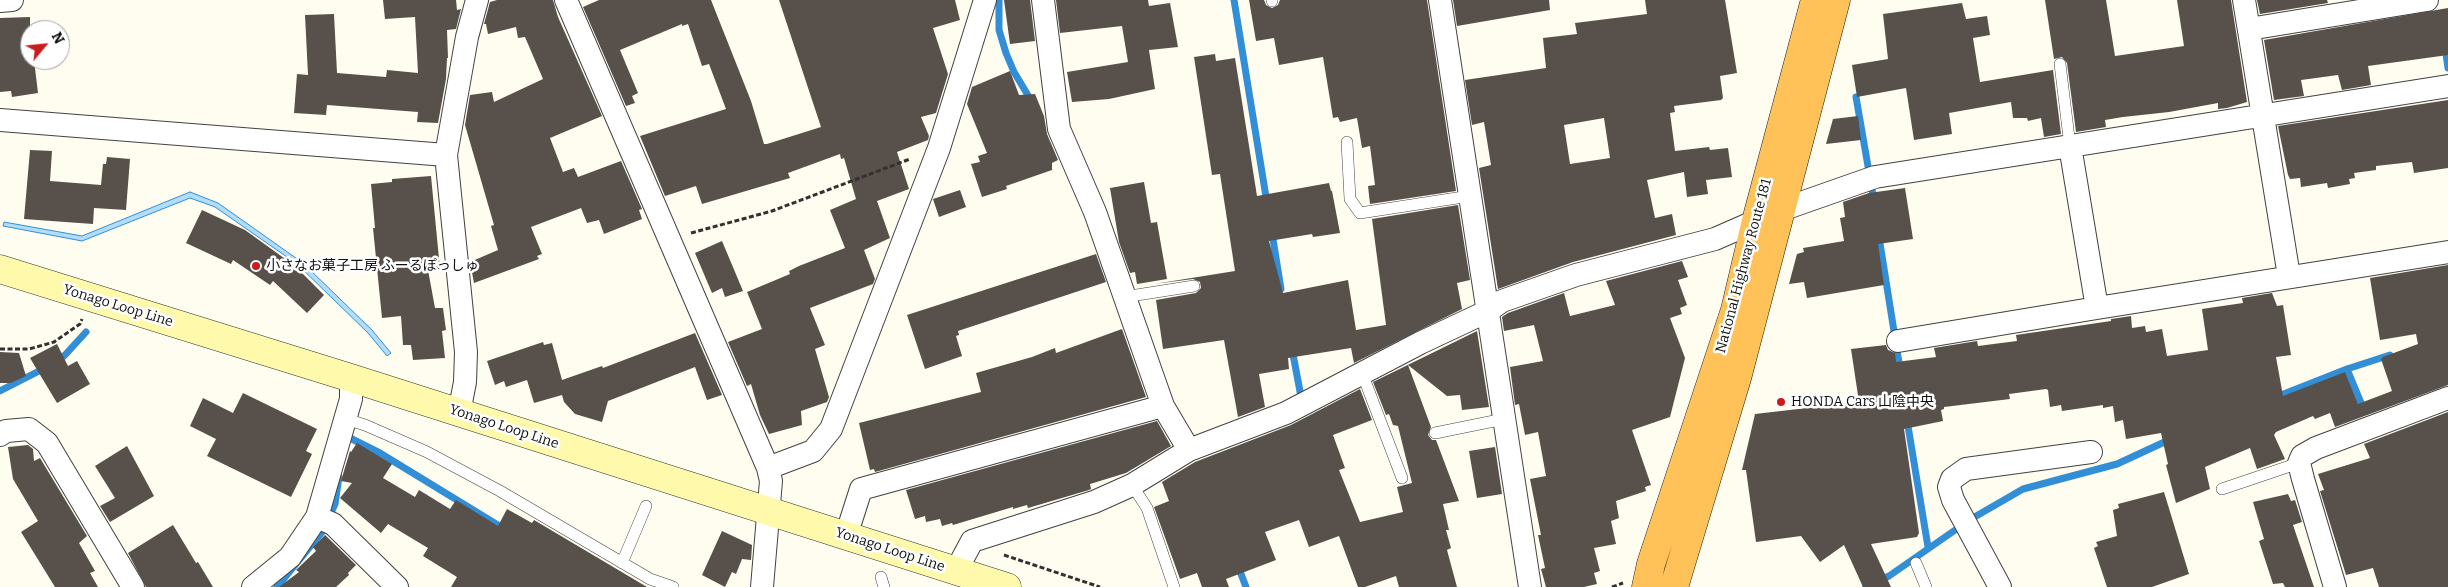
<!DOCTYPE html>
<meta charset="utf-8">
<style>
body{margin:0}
#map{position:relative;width:2448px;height:587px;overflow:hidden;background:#fffdf0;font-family:Bitter,serif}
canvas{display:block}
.north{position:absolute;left:20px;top:20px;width:50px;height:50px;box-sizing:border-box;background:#fff;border:1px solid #9f9f9f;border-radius:50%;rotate:62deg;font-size:14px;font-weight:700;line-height:20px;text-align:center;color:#0f0f0f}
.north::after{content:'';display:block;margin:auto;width:18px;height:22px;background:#c91c1e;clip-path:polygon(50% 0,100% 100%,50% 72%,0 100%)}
</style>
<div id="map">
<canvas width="2448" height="587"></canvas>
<div class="north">N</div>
</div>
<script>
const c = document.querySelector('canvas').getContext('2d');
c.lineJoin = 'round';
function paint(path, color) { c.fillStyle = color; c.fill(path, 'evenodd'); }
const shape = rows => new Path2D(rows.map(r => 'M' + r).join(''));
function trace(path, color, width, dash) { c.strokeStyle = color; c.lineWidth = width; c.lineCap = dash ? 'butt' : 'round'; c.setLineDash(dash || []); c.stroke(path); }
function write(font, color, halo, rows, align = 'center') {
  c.font = font + ' Bitter,"Noto Sans JP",serif'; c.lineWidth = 5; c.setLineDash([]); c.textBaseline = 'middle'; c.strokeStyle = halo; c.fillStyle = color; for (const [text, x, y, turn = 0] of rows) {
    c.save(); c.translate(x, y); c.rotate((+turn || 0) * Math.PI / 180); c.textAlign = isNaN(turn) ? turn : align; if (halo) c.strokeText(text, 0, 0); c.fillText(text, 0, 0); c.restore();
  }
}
const water = shape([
 [190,192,218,203,303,263,372,330,391,353,387,356,368,333,297,264,215,207,190,198,82,241,3,226,4,222,82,236,190,192]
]);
const stream = shape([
 [999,0,999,30,1006,53,1014,72,1032,102],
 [1234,0,1267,203],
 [2445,47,2448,68],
 [1856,97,1874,201],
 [1272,233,1281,289],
 [1879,237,1900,369],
 [1292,349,1302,402],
 [56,362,65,355,86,332],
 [2347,369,2364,410],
 [0,391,45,368],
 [2276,397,2347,369,2390,355],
 [1907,420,1928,547],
 [346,442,348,437,380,453,506,530],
 [1238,566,1246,587],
 [277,587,322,532,335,504,339,477],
 [1866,587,1889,576,1971,519,2023,489,2117,464,2171,439]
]);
const building = shape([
 [383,0,456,0,457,10,461,9,456,29,447,30,448,58,447,58,446,79,438,123,417,122,418,112,327,105,326,115,294,113,297,74,308,75,305,15,334,14,337,73,386,77,387,70,418,73,415,17,385,19],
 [497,0,553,0,558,17,602,116,550,138,563,172,574,168,578,177,621,161,642,209,639,210,642,219,604,234,599,220,587,223,581,208,531,227,542,254,537,256,539,259,474,283,470,262,498,250,491,226,494,225,465,125,470,95,492,92,494,102,543,79,525,37,518,38,516,27,488,34,486,24,484,24,490,2],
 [599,0,711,0,751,101,764,144,767,144,821,127,779,0,955,0,960,20,933,28,948,74,936,113,921,117,929,136,928,140,897,152,909,189,877,201,890,238,864,250,875,279,873,284,810,308,825,345,815,349,829,397,827,402,801,411,802,425,769,434,760,415,751,384,747,386,728,342,762,329,747,292,790,274,789,271,799,266,845,248,830,210,856,199,844,158,841,159,840,154,788,173,790,178,702,204,696,186,665,196,640,136,726,109,709,64,702,66,688,24,682,26,682,24,620,50,638,93,632,96,635,103,626,106,583,7],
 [1004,0,1030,0,1035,41,1010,44],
 [1056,0,1148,0,1149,6,1170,3,1178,47,1149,50,1155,89,1109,99,1072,102,1067,72,1128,62,1122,26,1060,33],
 [1249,0,1264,0,1266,5,1272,8,1278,5,1280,0,1427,0,1456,191,1370,204,1368,186,1375,185,1370,146,1362,148,1357,118,1340,122,1338,117,1333,118,1323,57,1279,65,1274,38,1256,41],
 [1453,0,1549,0,1550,10,1457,26],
 [1645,0,1725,0,1737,73,1720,76,1723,98,1721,100,1674,106,1675,112,1670,113,1675,151,1709,147,1710,150,1728,148,1732,177,1706,180,1708,194,1687,197,1684,172,1647,180,1655,218,1672,214,1676,235,1573,262,1498,289,1479,168,1491,165,1484,122,1472,125,1465,80,1546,68,1543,38,1577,34,1575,23,1647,14],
 [1604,118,1610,158,1570,164,1564,125],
 [2045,0,2106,0,2115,56,2184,46,2177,0,2231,0,2247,102,2227,108,2218,109,2218,103,2169,112,2123,117,2105,120,2106,127,2076,132,2067,63,2062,57,2054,59],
 [2257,0,2327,0,2328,3,2260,14],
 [1962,3,1966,19,1987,16,1990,35,1973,38,1980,82,2053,70,2061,134,2044,137,2041,118,2028,121,2027,118,2013,118,2011,102,1949,113,1952,134,1914,140,1906,88,1857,97,1852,65,1888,59,1883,14],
 [2448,8,2448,55,2368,66,2371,85,2342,90,2338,75,2301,80,2304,96,2274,100,2264,40],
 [30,17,30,60,34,60,38,93,12,97,11,91,0,92,0,18],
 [1215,54,1216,61,1235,58,1257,196,1329,183,1331,191,1332,191,1340,233,1313,237,1312,234,1269,241,1283,293,1348,280,1356,330,1386,325,1372,219,1458,205,1470,280,1457,283,1462,309,1354,363,1351,348,1288,358,1289,369,1259,374,1265,407,1238,417,1224,340,1163,349,1156,300,1196,293,1201,288,1200,282,1193,279,1154,284,1235,271,1220,174,1212,175,1194,57],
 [1010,71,1019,95,1035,94,1044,116,1047,134,1058,160,1052,163,1052,170,1006,186,1007,189,982,197,971,164,980,162,978,156,987,153,967,104,972,87],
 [2448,100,2448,168,2414,173,2412,162,2376,166,2376,170,2354,173,2355,178,2349,179,2350,184,2328,188,2327,183,2301,187,2300,178,2290,179,2288,175,2278,126],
 [1858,116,1861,140,1826,144,1833,119],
 [30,150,52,151,50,181,101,185,103,164,106,164,107,157,130,159,126,210,94,208,93,224,24,219],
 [431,176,440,269,428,270,435,308,443,308,446,330,442,331,445,358,413,360,411,345,403,345,401,316,382,318,373,228,375,228,371,184,392,182,392,179],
 [1144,182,1151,223,1157,222,1167,279,1137,284,1135,272,1130,273,1119,242,1110,188],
 [1905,188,1913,239,1878,244,1884,285,1807,298,1804,282,1789,284,1797,254,1804,252,1803,248,1844,241,1840,218,1845,217,1843,202,1869,193],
 [960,190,966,207,939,217,933,199],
 [202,210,245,230,295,266,324,295,307,313,273,281,270,285,233,260,231,264,186,243],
 [722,241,743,291,725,297,722,288,712,293,695,253],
 [1096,254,1106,282,958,331,959,335,956,336,962,356,925,369,907,315],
 [1682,261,1688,277,1678,280,1687,305,1680,308,1682,314,1670,318,1685,358,1670,417,1632,430,1651,485,1645,487,1646,491,1616,501,1619,518,1611,521,1616,544,1594,548,1600,571,1594,573,1597,584,1584,587,1546,587,1541,569,1545,568,1538,535,1541,535,1530,479,1546,476,1538,432,1525,435,1519,404,1515,405,1510,367,1543,361,1534,325,1504,331,1502,317,1508,313,1564,293,1570,316,1615,305,1606,281],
 [2448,265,2448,385,2335,427,2330,413,2315,419,2313,416,2276,432,2274,435,2285,459,2257,469,2250,448,2205,467,2210,489,2176,503,2166,465,2168,464,2161,433,2126,439,2123,420,2115,422,2113,406,2103,408,2103,405,2062,411,2061,405,2050,407,2048,390,2046,389,2009,394,2010,399,1944,407,1944,409,1941,410,1943,421,1904,429,1919,533,1917,537,1871,544,1891,587,1863,587,1844,545,1820,562,1801,536,1756,542,1746,470,1742,470,1755,414,1859,402,1851,349,1886,345,1888,350,1895,353,1896,362,1936,357,1934,348,1977,341,1978,346,2017,341,2016,335,2111,321,2111,319,2131,316,2132,328,2145,326,2146,332,2162,329,2167,356,2208,350,2202,309,2243,303,2242,298,2272,293,2277,306,2283,305,2291,355,2276,357,2283,396,2345,372,2358,404,2392,391,2381,359,2383,357,2418,344,2416,334,2380,340,2370,278],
 [1122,329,1146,397,875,472,874,469,870,470,859,423,981,392,976,373,1032,357,1055,348,1056,353],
 [1477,331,1489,407,1462,410,1460,395,1447,396,1408,365,1431,427,1428,435,1432,440,1436,440,1459,501,1443,504,1449,530,1446,530,1451,548,1447,550,1457,587,1399,587,1396,576,1365,587,1358,587,1339,536,1309,547,1299,520,1265,532,1276,560,1226,579,1229,587,1202,587,1197,573,1180,579,1154,507,1169,501,1162,482,1195,462,1291,425,1360,389,1372,420,1333,435,1345,468,1339,470,1360,522,1403,512,1397,487,1412,483,1398,426,1393,425,1389,414,1386,415,1373,382],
 [695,333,722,395,707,400,695,367,608,401,602,422,575,414,564,402,562,395,534,403,527,380,506,387,504,381,495,385,487,361,543,342,544,345,552,343,562,380,602,366,603,368],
 [57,344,68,366,77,361,90,384,57,403,30,358],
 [0,352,19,353,26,376,11,383,0,383],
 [243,393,317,429,306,451,312,454,291,497,207,456,216,439,190,426,203,398,233,413],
 [2448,412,2448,587,2379,587,2373,568,2346,575,2320,491,2324,490,2318,474,2370,458,2364,444],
 [1157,421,1171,446,1126,473,1090,484,1091,489,1089,490,1028,508,1027,505,1013,509,1013,507,953,525,952,523,942,526,940,519,926,522,925,516,915,519,906,490],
 [357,443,392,464,383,478,415,497,419,490,450,509,456,500,498,526,507,509,532,523,534,520,647,587,451,587,457,577,423,556,428,548,388,524,381,533,340,498,352,483,341,481,350,451,351,452],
 [28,445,33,449,34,461,40,458,87,536,79,543,95,571,90,573,98,587,55,587,21,532,38,521,13,479,8,447],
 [127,446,154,496,110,522,100,506,115,498,95,466],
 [1495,447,1502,494,1477,498,1469,451],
 [2164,492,2189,574,2152,587,2107,587,2094,548,2098,546,2096,542,2117,536,2113,510,2119,508,2118,504],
 [2288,494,2291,501,2295,500,2302,522,2293,525,2314,587,2285,587,2283,583,2273,584,2259,541,2264,539,2253,502],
 [173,525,196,563,198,562,213,587,146,587,128,553],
 [722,531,752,545,751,560,742,559,736,574,732,572,725,587,702,575],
 [325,535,356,565,348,573,349,575,336,587,279,587,299,572,296,570,316,551,313,547]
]);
const path = shape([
 [691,233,772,211,910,159],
 [0,349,29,349,54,342,80,324,82,319],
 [1004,555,1100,587],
 [1612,587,1623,583]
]);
const service = shape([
 [1272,0,1272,1],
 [2060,64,2070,146],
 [1347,142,1350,199,1360,213,1470,196],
 [1124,297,1194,286],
 [1362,373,1402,478],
 [346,419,365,425,427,452,500,491,650,579,673,587],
 [1435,433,1504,419],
 [1132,485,1147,508,1174,587],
 [2222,489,2299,463],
 [622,563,646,506],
 [1916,563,1926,587],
 [881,577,884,587]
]);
const minor = shape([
 [566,0,768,468,771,481,762,587],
 [1043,0,1059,129,1095,212,1163,406,1189,450],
 [1440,0,1530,587],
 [2244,0,2289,276],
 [0,1,12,0],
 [2249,29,2427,0],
 [0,120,446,155],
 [2097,308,2448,252],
 [1898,341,2097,308,2070,146],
 [351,378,351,399,317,517,333,524,397,587],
 [459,413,465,382,466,352,446,155,467,37,477,0],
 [0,435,6,431,29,429,47,443,133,587],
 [768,468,813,451,831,429,939,148,985,0],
 [846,536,861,489,1163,406],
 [956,571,972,541,1094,502,1132,485,1189,450,1286,413,1420,343,1488,311,1502,301,1576,275,1715,239,1781,210,1875,177,2448,86],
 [253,587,290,557,317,517],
 [2000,587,1953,500,1949,487,1952,479,1966,469,2091,452],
 [2335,587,2303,479,2299,463,2302,456,2316,448,2448,398]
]);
const secondary = shape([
 [0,269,351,378,1007,587]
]);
const trunk = shape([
 [1646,587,1651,564,1735,310,1756,221,1815,0],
 [1674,587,1737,378,1836,0]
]);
const markers = [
 [256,266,5,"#c91c1e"],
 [1781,402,5,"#c91c1e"]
];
const poiNames = [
 ["小さなお菓子工房 ふーるぽっしゅ",266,266],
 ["HONDA Cars 山陰中央",1791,402]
];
const streetNames = [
 ["National Highway Route 181",1744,266,-75],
 ["Yonago Loop Line",118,306,17],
 ["Yonago Loop Line",504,427,18],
 ["Yonago Loop Line",890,550,18]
];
paint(water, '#b1dcfa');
trace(water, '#328fd7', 1);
trace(stream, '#328fd7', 7);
paint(building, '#58504a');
trace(service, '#424242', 12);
trace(minor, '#424242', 24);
trace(secondary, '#313131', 29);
trace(trunk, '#202020', 29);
trace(path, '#313131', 3, [5, 2.5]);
trace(service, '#fff', 11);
trace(minor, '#fff', 22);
trace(secondary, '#fff9ab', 28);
trace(trunk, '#fec258', 28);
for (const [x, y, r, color] of markers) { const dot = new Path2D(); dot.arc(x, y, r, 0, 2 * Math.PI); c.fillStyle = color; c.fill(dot); trace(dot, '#fff', 2); }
write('14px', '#0f0f0f', '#fff', poiNames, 'left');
write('14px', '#0f0f0f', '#fff', streetNames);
</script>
